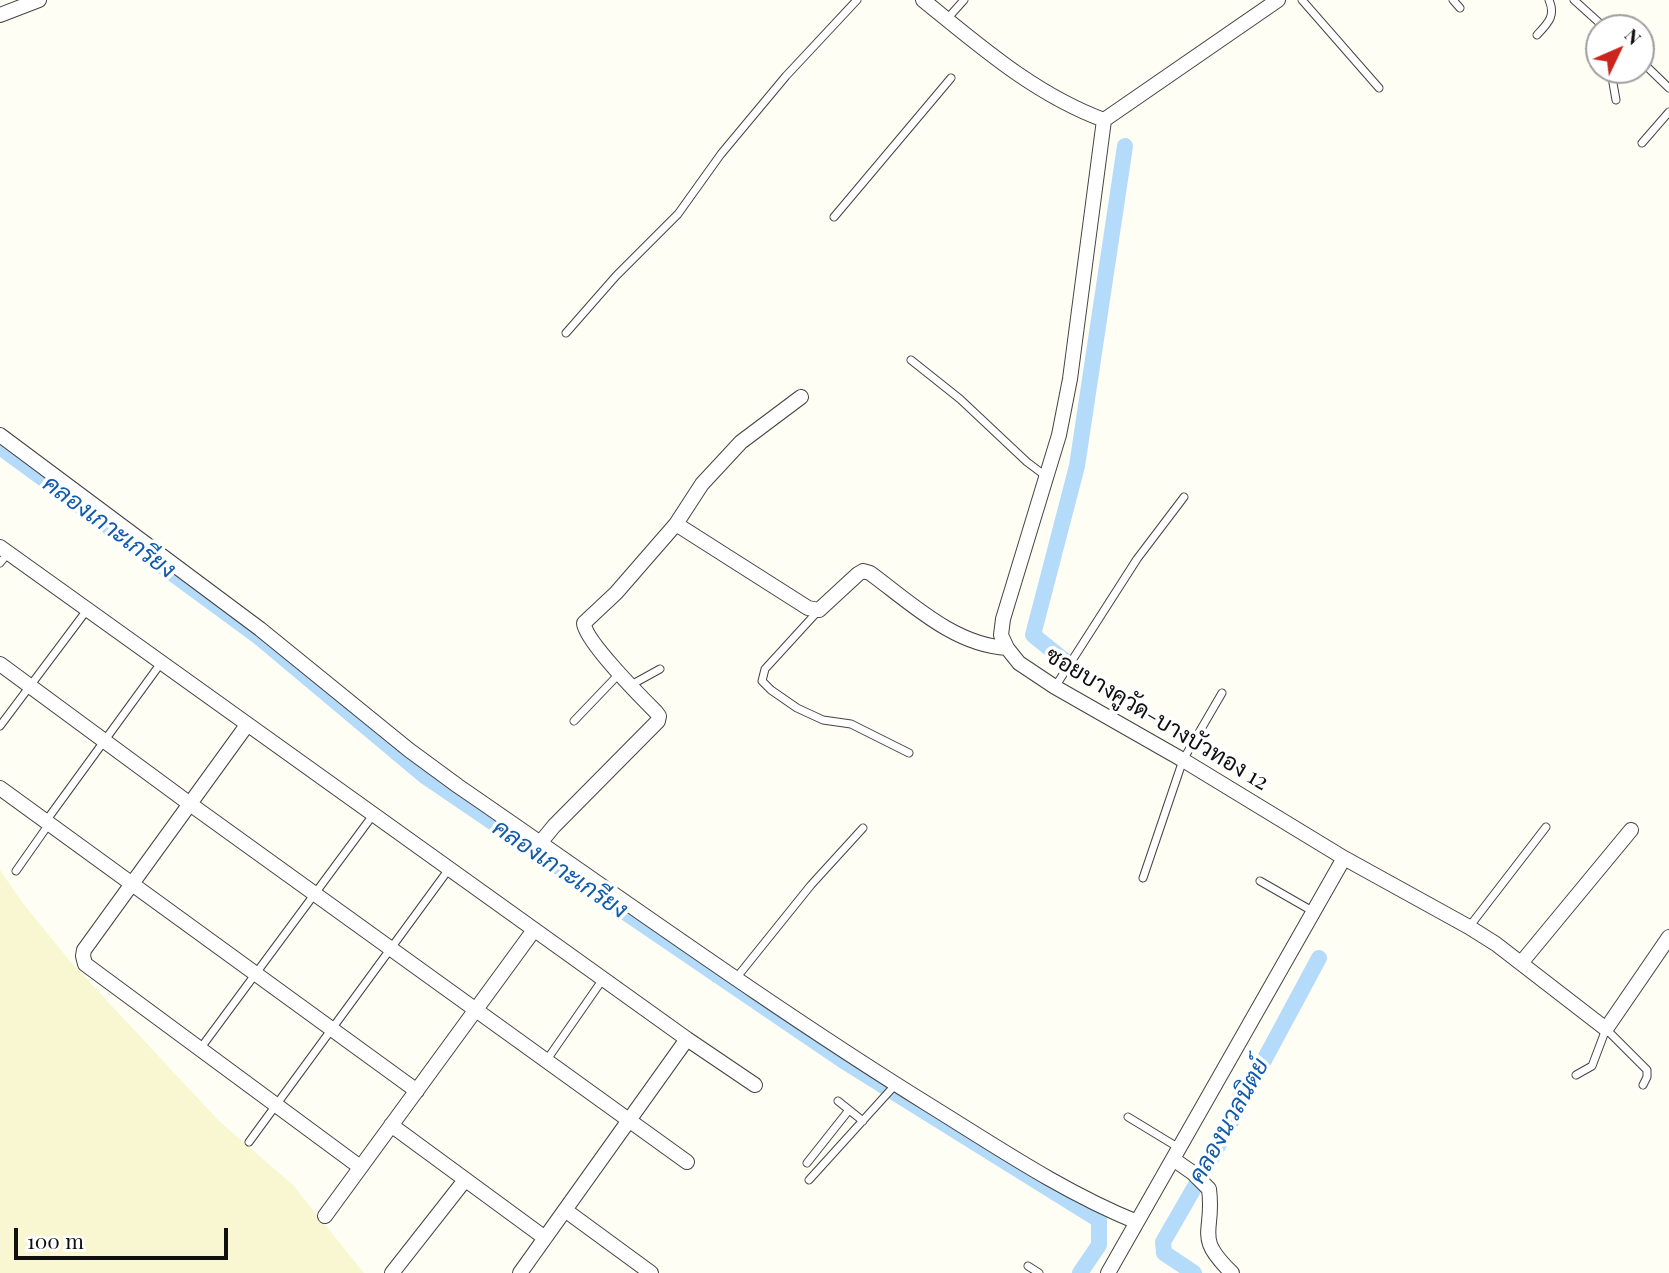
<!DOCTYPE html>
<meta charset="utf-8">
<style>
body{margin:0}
#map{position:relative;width:1669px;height:1273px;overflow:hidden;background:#fffef4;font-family:"Playfair Display",serif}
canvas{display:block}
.north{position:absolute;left:1585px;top:14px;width:70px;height:70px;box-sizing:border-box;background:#fff;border:2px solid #9f9f9f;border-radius:50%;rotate:46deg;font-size:19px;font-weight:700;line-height:28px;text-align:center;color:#101010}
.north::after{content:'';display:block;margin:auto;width:24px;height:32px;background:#cb231e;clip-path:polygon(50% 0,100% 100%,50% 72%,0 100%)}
.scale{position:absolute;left:14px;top:1228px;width:214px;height:32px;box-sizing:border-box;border:4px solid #101010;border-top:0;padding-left:9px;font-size:21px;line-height:24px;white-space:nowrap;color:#101010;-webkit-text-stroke:5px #fff;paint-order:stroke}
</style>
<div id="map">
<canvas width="1669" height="1273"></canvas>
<div class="north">N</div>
<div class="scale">100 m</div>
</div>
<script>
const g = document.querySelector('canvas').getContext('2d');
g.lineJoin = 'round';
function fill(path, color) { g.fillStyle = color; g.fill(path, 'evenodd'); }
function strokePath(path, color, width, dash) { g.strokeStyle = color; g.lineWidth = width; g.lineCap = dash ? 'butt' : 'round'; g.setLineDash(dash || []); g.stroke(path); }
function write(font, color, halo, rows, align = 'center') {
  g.font = font + ' "Playfair Display",Sarabun,serif'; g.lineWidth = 7; g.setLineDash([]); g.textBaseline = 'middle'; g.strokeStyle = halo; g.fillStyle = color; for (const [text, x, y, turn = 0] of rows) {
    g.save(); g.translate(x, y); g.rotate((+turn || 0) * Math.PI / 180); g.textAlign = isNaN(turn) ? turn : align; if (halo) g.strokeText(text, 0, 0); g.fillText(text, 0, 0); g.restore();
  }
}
fill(new Path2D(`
 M0,870L22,902L69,960L219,1121L293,1185L364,1273H0Z`), '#f8f7d1');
strokePath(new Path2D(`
 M0,447L259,637L426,777L842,1060L1099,1220V1245L1080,1273
 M1064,660L1033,635L1077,466L1125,146
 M1194,1273L1164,1253L1163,1242L1212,1157L1319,958`), '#b5dbfa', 16);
const lane = new Path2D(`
 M1302,0L1379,88
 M1453,0L1460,8
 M1574,0L1605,28
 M947,19L964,0
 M1537,35C1548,23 1556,16 1549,0
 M1641,61L1669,88
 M1614,70L1613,83L1616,100
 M1642,143L1669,112
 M834,217L951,78
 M566,333L616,276L678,214L721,154L786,76L857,0
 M911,360L960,399L1027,462L1047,477
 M0,563L8,553
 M819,610L765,669L762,681L771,690L797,708L823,720L851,724L909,753
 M631,685L660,669
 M1055,687L1137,559L1184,497
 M574,721L619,674
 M0,726L87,610
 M46,821L161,663
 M16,871L49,824
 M1143,878L1183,760L1222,693
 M1260,881L1314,912
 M1469,927L1546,827
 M737,977L811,885L863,828
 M200,1049L373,815
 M546,1061L603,979
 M1576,1075L1592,1066L1606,1029L1647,1070V1077L1643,1085
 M838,1101L863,1121
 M1128,1117L1179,1148
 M249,1142L449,869
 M807,1163L849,1110
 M809,1180L896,1084
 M1028,1266L1039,1273`);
const street = new Path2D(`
 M923,0C980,46 1034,94 1104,120
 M0,15L39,0
 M0,435L260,629L409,750L458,786C614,893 768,1005 929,1105C997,1147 1063,1192 1137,1222
 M676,524L808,608L819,610L858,574L863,571L870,573C911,603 954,645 1007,648
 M0,547L687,1039L755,1085
 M0,664L190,804L687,1162
 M247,725L84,950L83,956L85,964L360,1167
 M0,788L417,1091
 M540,843L554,826L658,721L659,716L656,712C641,697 584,640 584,623L616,593L676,524L702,484L741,442L801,397
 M1344,858L1469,927L1496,944L1606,1029L1669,937
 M1521,963L1631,830
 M391,1125L545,1238
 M1173,1159L1193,1173L1209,1189C1215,1234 1193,1235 1232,1273
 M565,1210L651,1273
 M325,1216L534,930
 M392,1273L465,1180
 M520,1273L687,1039
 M1108,1273L1344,858L1183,760L1055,687L1019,663L1007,648L1001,635L1003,619L1059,435L1070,379L1104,120L1278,0`);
strokePath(lane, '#434343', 9);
strokePath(street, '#434343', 16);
strokePath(lane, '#fff', 7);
strokePath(street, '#fff', 14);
write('23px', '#101010', '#fff', [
 ["ซอยบางคูวัด-บางบัวทอง 12",1157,719,31]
]);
write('italic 24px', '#105bac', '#fff', [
 ["คลองเกาะเกรียง",109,527,36],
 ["คลองเกาะเกรียง",560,869,34],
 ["คลองนวลนิตย์",1229,1121,-61]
]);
</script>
